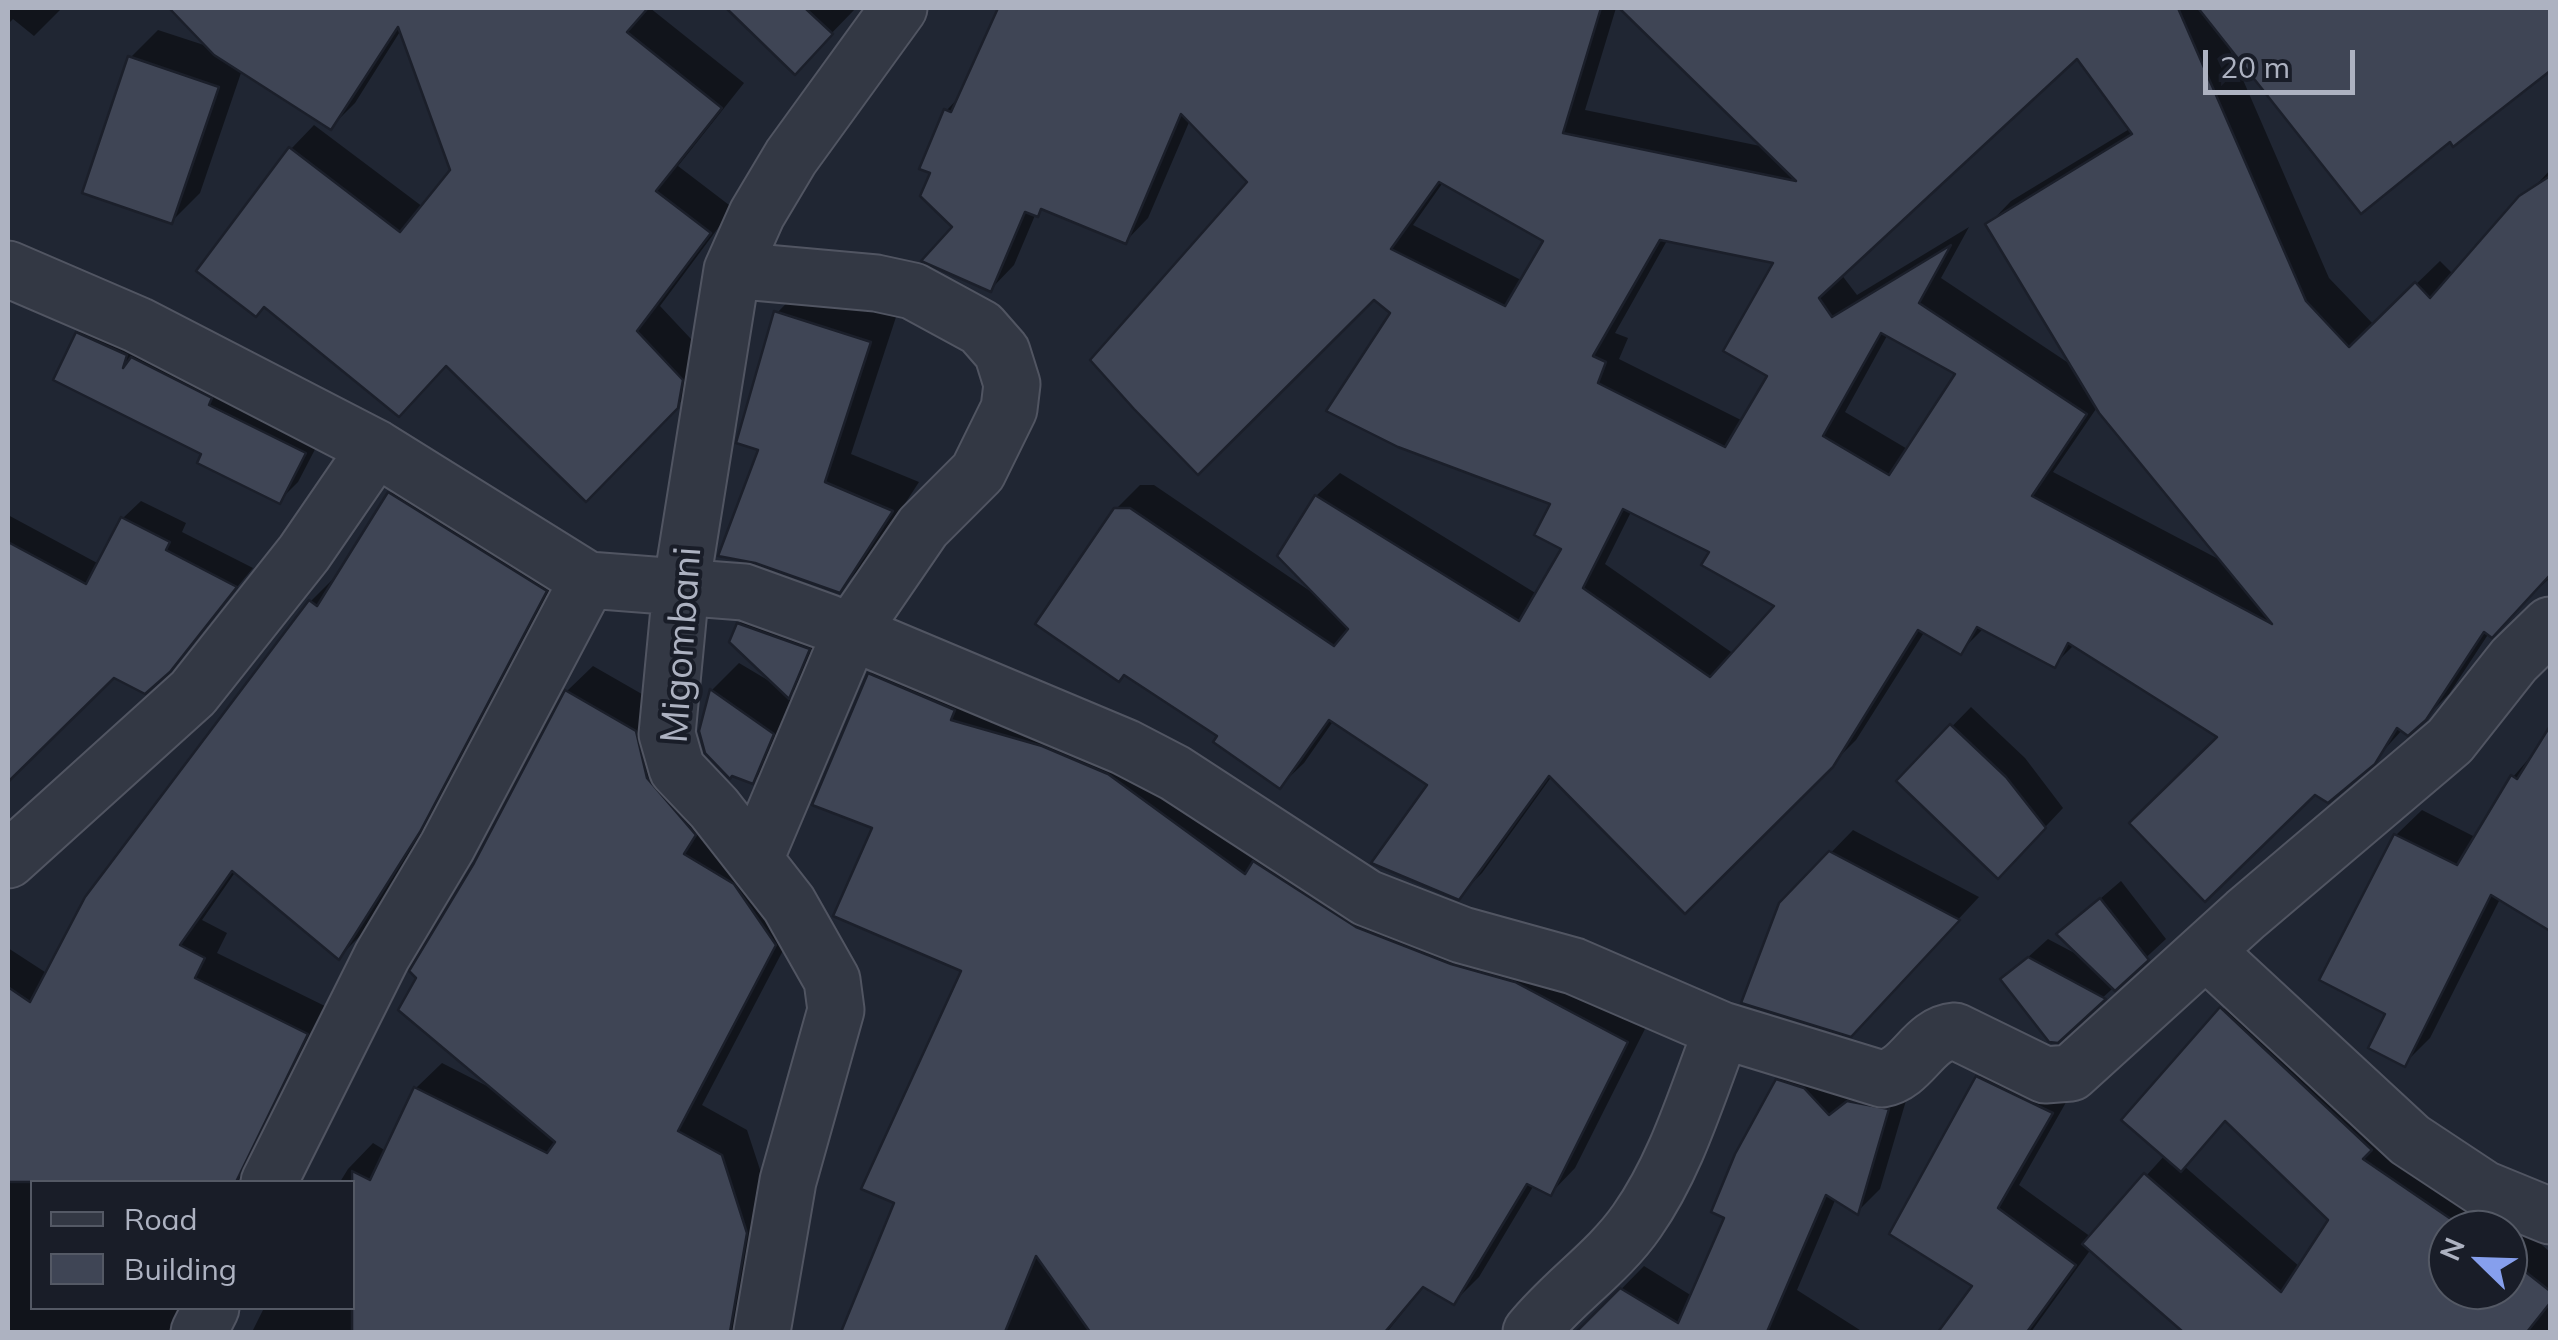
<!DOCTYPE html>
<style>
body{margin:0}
#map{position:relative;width:2558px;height:1340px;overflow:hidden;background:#202633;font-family:Mulish,sans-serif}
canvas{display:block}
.frame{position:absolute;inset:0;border:10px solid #adb2c1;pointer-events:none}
.legend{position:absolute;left:30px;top:1180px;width:325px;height:130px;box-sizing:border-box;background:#191d28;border:2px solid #545965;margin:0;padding:12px 18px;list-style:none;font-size:30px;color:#adb2c1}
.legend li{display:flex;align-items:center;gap:20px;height:50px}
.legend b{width:50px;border:2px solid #545965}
.north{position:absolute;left:2428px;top:1210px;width:100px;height:100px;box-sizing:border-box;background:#191d28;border:2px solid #545965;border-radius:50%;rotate:293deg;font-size:28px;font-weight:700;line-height:40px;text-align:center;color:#adb2c1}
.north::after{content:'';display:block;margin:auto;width:35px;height:45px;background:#869fed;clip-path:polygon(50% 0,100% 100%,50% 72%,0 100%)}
.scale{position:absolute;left:2203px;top:50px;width:152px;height:45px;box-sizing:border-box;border:5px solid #adb2c1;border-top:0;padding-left:12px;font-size:30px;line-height:35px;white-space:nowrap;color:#adb2c1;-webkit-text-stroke:8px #191d28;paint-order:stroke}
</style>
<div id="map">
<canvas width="2558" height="1340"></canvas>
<div class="frame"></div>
<ul class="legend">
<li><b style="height:12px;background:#333844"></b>Road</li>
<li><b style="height:28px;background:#3f4555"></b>Building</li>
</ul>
<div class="north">N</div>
<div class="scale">20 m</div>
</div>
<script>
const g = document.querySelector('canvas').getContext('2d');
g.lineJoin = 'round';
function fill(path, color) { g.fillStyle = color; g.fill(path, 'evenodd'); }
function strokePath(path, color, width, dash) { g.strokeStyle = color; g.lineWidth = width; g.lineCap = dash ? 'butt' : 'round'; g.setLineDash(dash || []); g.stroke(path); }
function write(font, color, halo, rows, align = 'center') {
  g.font = font + ' Mulish,sans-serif'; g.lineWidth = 8; g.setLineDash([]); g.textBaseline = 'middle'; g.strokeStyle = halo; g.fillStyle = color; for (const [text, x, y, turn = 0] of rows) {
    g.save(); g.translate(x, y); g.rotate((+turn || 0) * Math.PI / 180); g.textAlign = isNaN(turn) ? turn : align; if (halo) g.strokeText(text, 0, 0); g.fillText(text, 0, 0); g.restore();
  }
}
fill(new Path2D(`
 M8,8H62L34,36L13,19L8,24Z
 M172,8H650L744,83L678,166L733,208L660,306L706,355L701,381L586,499L291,149L314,125L423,207L453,170L401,30L355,103L331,127L242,70L200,193L172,221L130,58L158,30L210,47Z
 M726,8H853L855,9L795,71Z
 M1014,8H1616L1585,110L1765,147L1623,8H2550V66L2361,210L2227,43L2329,278L2374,325L2440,261L2454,275L2550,170V578L2489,633L2449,694L2424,719L2403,729L2373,762L2220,736L2075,644L2054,665L1984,628L1961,651L1925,631L1856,740L1685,911L1552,776L1482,873L1458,897L1430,784L1334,720L1304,763L1280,786L1221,735L1116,509L1140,485H1154L1310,591L1316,496L1340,473L1537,594L1565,548L1554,502L1393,313L1190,120L1148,218L1125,242L1044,207L1036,213L1014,265L991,289L955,226L933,172L946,111L962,94L991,31ZM2078,55L2131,128L2011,201L1988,225L2073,366L1941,278L1969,227L1857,295L1841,274ZM1444,181L1546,240L1523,281L1413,225ZM1668,239L1777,261L1771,375L1743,421L1619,359L1628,338L1615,333ZM1888,334L1959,374L1909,450L1845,412ZM2098,406L2226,563L2053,472ZM1632,510L1712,551L1778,606L1734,654L1605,564Z
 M804,285L897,314L851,454L919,482L867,562L839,590L777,313Z
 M98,315L323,434L298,482L279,501L205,453L78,334Z
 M414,470L569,566L443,805L363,933L339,957L236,871L202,920L227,933L217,953L331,1009L263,1149L237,1182H32V1308H182L172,1332H8V948L48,974L87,898L311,601L335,577L390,494Z
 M141,501L186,523L182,532L253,568L168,670L114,675L8,779V719L86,642L68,626L8,593V515L99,564L123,518Z
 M767,596L836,621L816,668L788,697L800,706L780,754L752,782L701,731L712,690L739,663L781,688L739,624Z
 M895,649L1651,1017L1575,1168L1551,1193L1534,1185L1479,1277L1454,1302L1425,1285L1387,1332H844L898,1201L964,970L875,827L870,674Z
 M593,666L661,705L800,918L702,1105L747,1130L772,1206L746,1332H252L264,1308H352V1182H340L348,1169L373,1143L386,1151L416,1088L442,1063L489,1087L476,864L567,691Z
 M1971,707L2025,758L2063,808L2017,857L1899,781Z
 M2550,734V928L2501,897L2430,1038L2405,1063L2389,1013L2323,979L2396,835L2422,810L2477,838L2513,777Z
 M1853,830L1979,897L1873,1011L1781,904Z
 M2121,881L2166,939L2057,1040L2004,979L2048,939L2080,956L2059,934Z
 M2244,986L2550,1252V1332H2186L2091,1249L2031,1332H1941L1976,1286L1978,1078L2001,1055L2073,1090L2019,1185L2091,1237L2165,1155L2125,1119ZM2227,1119L2331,1220L2300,1267L2184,1166ZM2448,1230H2508V1290H2448Z
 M1801,1058L1910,1087L1880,1189L1857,1212L1836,1198L1797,1290L1863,1332H1579L1644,1266L1692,1296L1778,1081Z`), '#0007');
const building = new Path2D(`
 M169,8H648L627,32L722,108L656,191L711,233L637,331L683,380L678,408L586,502L446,366L399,417L264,307L256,317L196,271L289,147L400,232L450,170L398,27L331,130L214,55Z
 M726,8H805L833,34L795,75Z
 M998,8H1601L1563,133L1796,181L1619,8H2178L2306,301L2349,347L2415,282L2430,298L2519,196L2550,176V575L2492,638L2484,632L2426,720L2408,736L2397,728L2375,764L2328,803L2315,795L2205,902L2129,823L2217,737L2068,643L2055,668L1977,627L1961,655L1918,630L1833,767L1685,914L1549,776L1459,900L1371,863L1427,785L1329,720L1280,789L1213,742L1217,736L1124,675L1119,682L1035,624L1114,508H1130L1334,646L1348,629L1277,556L1315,495L1519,621L1561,549L1534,535L1550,504L1398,447L1326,411L1390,313L1374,300L1198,475L1134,409L1090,360L1247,182L1181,114L1126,244L1041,209L1038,217L1025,212L991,292L921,261L952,227L920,196L930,173L919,169L944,109L951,112ZM2077,59L2132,134L1985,224L2099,413L2272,624L2032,496L2087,414L1919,303L1951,245L1832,317L1819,298ZM1439,182L1543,241L1505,306L1391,249ZM1660,240L1773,263L1723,351L1767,376L1725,447L1598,383L1606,362L1593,356ZM1881,333L1955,374L1889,475L1823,436ZM1623,509L1709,552L1701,565L1774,606L1710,677L1583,588Z
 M2198,8H2550V71L2453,147L2450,142L2361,214Z
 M128,56L219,87L172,224L82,193Z
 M774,311L871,342L825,482L893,511L840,593L755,563L718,556L758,450L736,443Z
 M76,332L127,355L123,368L131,357L212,398L209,405L306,453L280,504L197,463L201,454L53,380Z
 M388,492L547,591L420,832L339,960L232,871L180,945L205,958L195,978L308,1034L236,1182H8V987L30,1002L85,897L309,600L317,606Z
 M121,517L170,542L166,550L237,587L170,672L145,694L114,678L8,782V542L86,584Z
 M737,623L810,649L789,699L729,642Z
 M868,673L955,710L951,720L1042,746L1108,774L1245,874L1253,861L1356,927L1451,964L1515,982L1628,1042L1551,1196L1527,1184L1454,1305L1423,1287L1385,1332H1090L1036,1256L1005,1332H841L894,1203L861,1189L961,971L833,916L872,828L812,805Z
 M710,689L774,734L753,784L732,776L730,779L705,753L699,731Z
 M565,690L636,731L647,778L696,835L684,854L734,884L776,945L678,1131L722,1155L747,1233L730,1332H352V1171L370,1180L414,1087L547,1153L555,1142L398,1010L416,978L409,971L474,863Z
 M1950,724L2006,777L2046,828L1998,879L1896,781Z
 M2550,726V931L2491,895L2405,1067L2368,1048L2385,1014L2319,980L2394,834L2457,865L2511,775L2517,779Z
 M1829,851L1960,920L1851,1037L1741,1003L1779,903Z
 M2100,898L2149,960L2115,991L2056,934Z
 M2028,957L2106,999L2058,1043L2049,1042L2000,979Z
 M2220,1007L2372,1150L2363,1159L2467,1230H2448V1290H2508V1258L2550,1291V1303L2527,1332H2183L2082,1244L2144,1173L2281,1292L2328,1220L2225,1121L2181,1172L2121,1120Z
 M1976,1076L2053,1113L1998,1208L2076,1265L2027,1332H1938L1972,1286L1889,1234Z
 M1776,1079L1804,1088L1829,1115L1847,1101L1889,1109L1858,1215L1826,1195L1767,1332H1576L1620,1288L1678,1323L1724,1218L1711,1212L1735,1154Z`);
fill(building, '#3f4555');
strokePath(building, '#1b1f2a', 2.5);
const minor = new Path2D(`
 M8,269L138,325L376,448L588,580L744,592L827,622L1125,747L1175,773L1367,898L1462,935L1574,966L1722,1030L1882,1079C1914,1073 1922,1034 1955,1031L2045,1075L2071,1073L2246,914L2450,741L2514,660L2550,625
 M732,270L876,283L913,291L981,328L1002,352L1012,384L1009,409L978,472L923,527L851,632L755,859
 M8,860L193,693L304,553L376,448
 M2207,952L2410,1140L2484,1189L2550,1216
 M269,1182L382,956L447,847L588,580
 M199,1332L211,1308
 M762,1332L788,1181L836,1010L832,980L789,904L714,808L677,769L667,734L681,588L732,270L757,214L791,157L899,8
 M1531,1332C1563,1292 1608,1263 1637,1221C1677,1164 1697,1094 1722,1030`);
strokePath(minor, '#515562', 59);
strokePath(minor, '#333844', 55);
write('38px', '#adb2c1', '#191d28', [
 ["Migombani",682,645,-86]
]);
</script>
